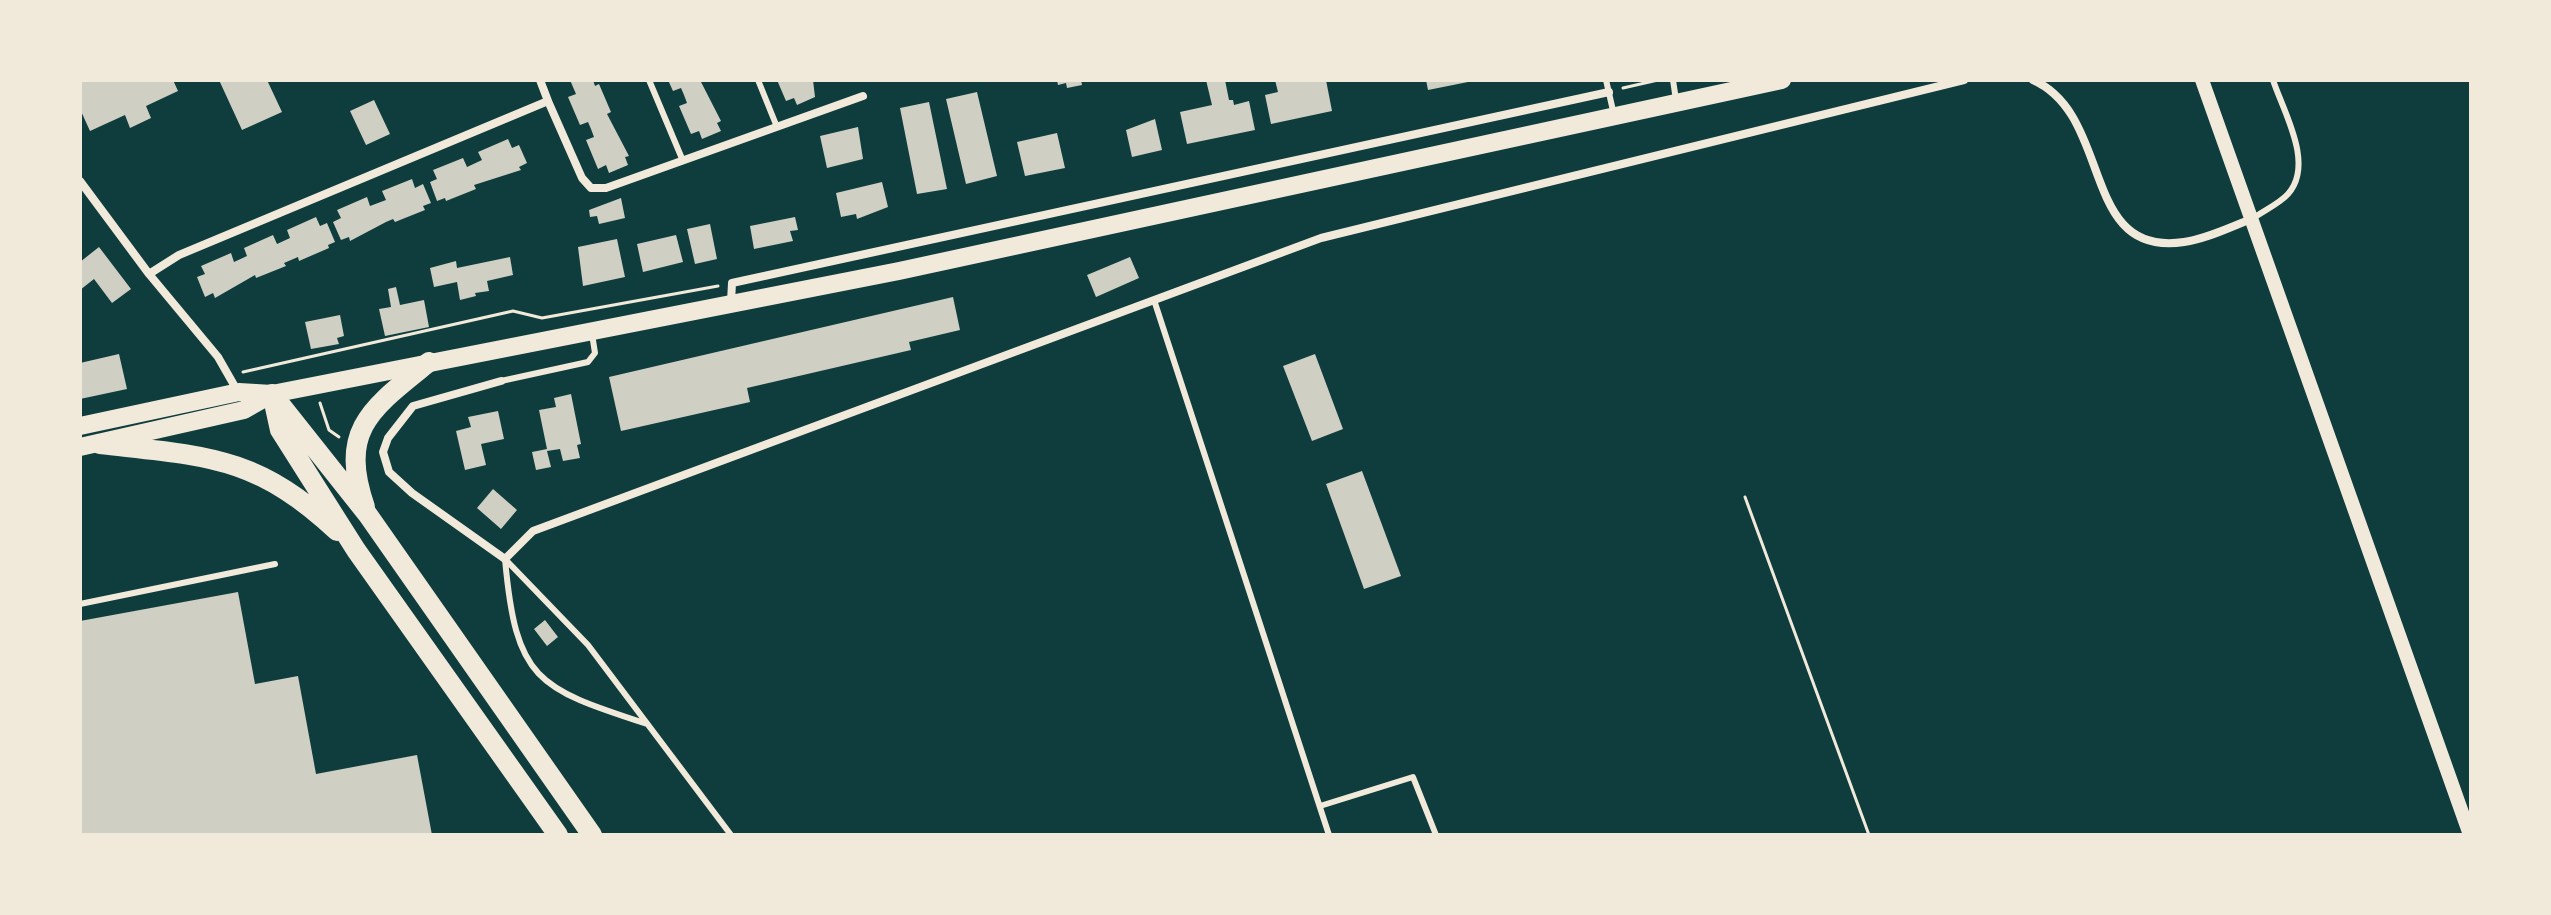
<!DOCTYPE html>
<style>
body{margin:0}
#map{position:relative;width:2551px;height:915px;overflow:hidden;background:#0f3d3e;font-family:"Fira Sans Condensed",sans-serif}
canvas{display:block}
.frame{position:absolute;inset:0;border:82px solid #f1e9da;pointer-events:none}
</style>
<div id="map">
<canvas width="2551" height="915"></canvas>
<div class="frame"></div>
</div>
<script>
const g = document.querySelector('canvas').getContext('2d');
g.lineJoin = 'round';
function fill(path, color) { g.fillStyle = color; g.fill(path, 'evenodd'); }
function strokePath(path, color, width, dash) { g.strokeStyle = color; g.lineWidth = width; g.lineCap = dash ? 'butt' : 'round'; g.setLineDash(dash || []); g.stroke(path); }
fill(new Path2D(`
 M80,80H173L178,91L146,106L151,118L130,128L125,115L90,131L80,109Z
 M219,80H267L282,112L242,130Z
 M570,80H593L595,86L599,84L611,112L607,114L629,156L625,157L628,165L609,173L606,165L598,169L586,140L594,137L591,129L588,122L580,125L568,97L576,94Z
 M668,80H700L721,121L717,123L721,131L702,139L699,131L691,134L679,106L687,103L684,95L681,88L673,91Z
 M777,80H813L815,97L797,105L794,98L786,101Z
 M1057,80H1081L1082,85L1067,88L1066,83L1058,85Z
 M1206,80H1225L1229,100H1233L1234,105L1249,101L1255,130L1187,144L1180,112L1212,105Z
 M1275,80H1326L1332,111L1271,124L1265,95L1278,92Z
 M1426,80H1473V81L1428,90Z
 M977,92L997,176L966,184L946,99Z
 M374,100L390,134L366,145L350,111Z
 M929,102L947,189L917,194L900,108Z
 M1155,119L1162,150L1132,157L1126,130Z
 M858,127L863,159L827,168L820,136Z
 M1057,133L1065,168L1025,176L1017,142Z
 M508,139L512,148L519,145L527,163L519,167L521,170L474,185L476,189L446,201L445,198L437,201L430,182L437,179L433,170L463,158L467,167L482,160L478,152Z
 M412,179L415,188L423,184L431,203L423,206L425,210L395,222L393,219L386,222L350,241L349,237L341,240L333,222L341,218L337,210L367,197L370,206L386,200L382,191Z
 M882,182L888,207L857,219L856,214L841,217L836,193Z
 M621,198L625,218L599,224L597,216L590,217L589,210Z
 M316,217L320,226L327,223L335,242L328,245L329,248L299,261L298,257L284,263L286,266L256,278L255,275L215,298L213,293L205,297L197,277L205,274L201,266L231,253L234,262L247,256L244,248L273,235L277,244L290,238L287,230Z
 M795,217L798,230L790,231L793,241L754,249L750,226Z
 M710,224L717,259L695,264L687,229Z
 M676,235L683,262L643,272L637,244Z
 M617,239L625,277L583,286L578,247Z
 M99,247L131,289L112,303L94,279L80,290V262Z
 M510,257L513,275L487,281L489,291L475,293L476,296L460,300L457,282L434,287L430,268L456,261L457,268Z
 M1130,257L1139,278L1096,297L1087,275Z
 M396,287L400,305L424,300L429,327L385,336L379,309L391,307L388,289Z
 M953,297L960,330L909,342L911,350L747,388L750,402L621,431L609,377Z
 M340,315L344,336L337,338L339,344L311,349L305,322Z
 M119,354L127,389L80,399V363Z
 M1315,354L1343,429L1312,441L1283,366Z
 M571,394L581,444L577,445L580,458L563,461L560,449L547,451L551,467L536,470L532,452L547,449L539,410L556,407L554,398Z
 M498,411L504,439L481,444L486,465L465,470L456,431L471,427L468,417Z
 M1362,471L1401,576L1364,589L1326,484Z
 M493,489L517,510L501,529L477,508Z
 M238,592L255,684L298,676L316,774L417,755L432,835H80V621Z
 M545,620L558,637L547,646L534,629Z`), '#cfcfc3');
strokePath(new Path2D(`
 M1623,88L1658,80
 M243,372L513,311L542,318L718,286
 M320,403L329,430L339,437
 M1745,497L1869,835`), '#f1e9da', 3);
strokePath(new Path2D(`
 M649,80L683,161
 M758,80L777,127
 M1606,80L1614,115
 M1673,80L1676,100
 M2252,219C2263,211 2279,204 2288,194C2315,164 2283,111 2273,80
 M1154,300L1329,835
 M501,381L588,362L595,353L592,334
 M505,559L588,645L731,835
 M505,559C516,680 536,688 647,724
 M80,604L275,564
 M1320,806L1413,777L1436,835`), '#f1e9da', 6);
strokePath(new Path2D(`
 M2033,80C2114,116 2079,258 2184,242C2206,239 2228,228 2249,220
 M548,101L582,178L591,188H606L863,96
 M80,181L149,274L218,357L238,392
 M149,274L179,255L548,101L540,80
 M731,302L732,283L1609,92
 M501,381L413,406L388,438L383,452L389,472L412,493L505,559L533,531L1321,238L1964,80`), '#f1e9da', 8);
strokePath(new Path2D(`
 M2202,80L2470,835`), '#f1e9da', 14);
strokePath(new Path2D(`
 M80,426L239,392L272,394L899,271L1782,80
 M80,447L244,410L272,394`), '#f1e9da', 18);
strokePath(new Path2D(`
 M272,394L368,515L592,835
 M273,398L280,430L356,550L558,835
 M100,444C205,456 256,455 337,531
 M365,507C338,429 372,408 429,362`), '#f1e9da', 20);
</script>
